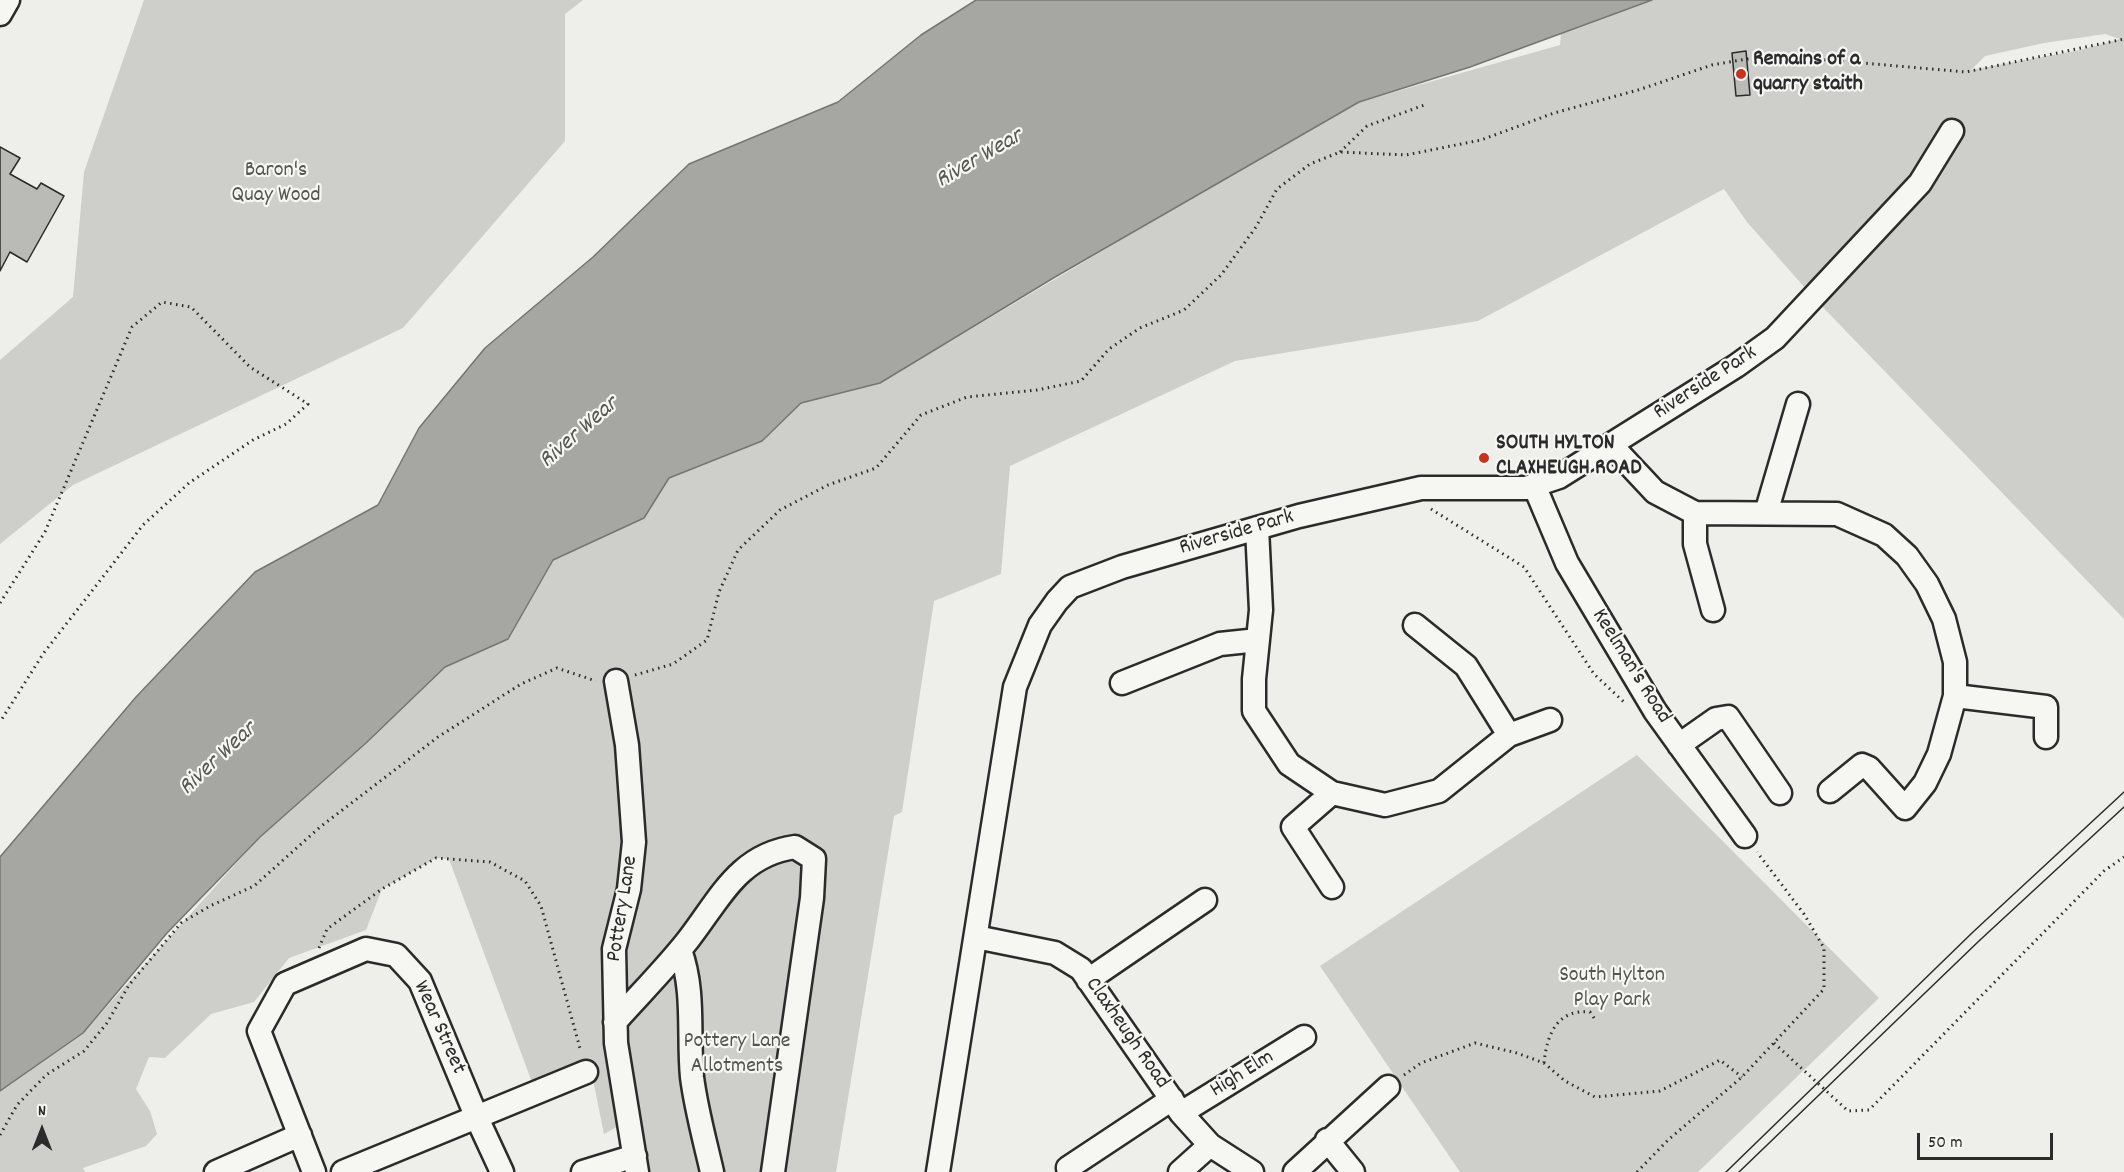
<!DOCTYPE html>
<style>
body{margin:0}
#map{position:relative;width:2124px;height:1172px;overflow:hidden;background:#eeeeea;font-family:Dekko,sans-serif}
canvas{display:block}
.north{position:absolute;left:12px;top:1100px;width:60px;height:60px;-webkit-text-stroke:4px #f6f6f2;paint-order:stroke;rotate:0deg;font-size:16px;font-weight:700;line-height:24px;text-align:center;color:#2b2b2b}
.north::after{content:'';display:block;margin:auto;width:21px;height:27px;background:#2b2b2b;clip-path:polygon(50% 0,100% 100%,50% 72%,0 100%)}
.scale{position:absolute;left:1917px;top:1133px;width:136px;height:27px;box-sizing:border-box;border:3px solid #2b2b2b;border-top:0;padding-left:8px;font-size:18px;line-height:21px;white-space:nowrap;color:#2b2b2b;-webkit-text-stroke:4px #f6f6f2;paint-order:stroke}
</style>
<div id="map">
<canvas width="2124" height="1172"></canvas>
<div class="north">N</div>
<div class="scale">50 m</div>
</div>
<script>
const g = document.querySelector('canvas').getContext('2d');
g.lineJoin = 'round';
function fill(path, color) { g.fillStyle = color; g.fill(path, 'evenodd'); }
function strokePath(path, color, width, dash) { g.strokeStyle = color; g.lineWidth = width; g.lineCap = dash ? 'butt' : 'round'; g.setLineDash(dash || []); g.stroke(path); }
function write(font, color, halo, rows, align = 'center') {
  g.font = font + ' Dekko,sans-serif'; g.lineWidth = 4.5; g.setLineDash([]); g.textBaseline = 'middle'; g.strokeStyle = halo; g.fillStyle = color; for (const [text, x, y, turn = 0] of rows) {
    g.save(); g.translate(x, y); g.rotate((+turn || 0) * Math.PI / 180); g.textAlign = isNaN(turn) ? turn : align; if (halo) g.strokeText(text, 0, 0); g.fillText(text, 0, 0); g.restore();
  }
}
fill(new Path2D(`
 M144,0H583L565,14V141L403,328L73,485L0,544V360L73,297L84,172Z
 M1652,0H2124V619L1813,297L1747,222L1724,189L1478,321L1235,361L1010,466L1001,574L934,601L902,812L894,816L836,1172H637L628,1121L604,1134L591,1070L536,1093L449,859L436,858L382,889L366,930L289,958L254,1002L211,1014L165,1058L149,1057L136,1089L150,1111L157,1134L146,1146L83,1168L85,1172H0V1091L83,1033L260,837L445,667L508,639L553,560L644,518L669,478L762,441L801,403L880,383L1239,170L1359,102L1560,45L1561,34ZM2105,34L2120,39L2080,50L1971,70L1985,56L2044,43Z
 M1637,755L1879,998L1698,1172H1460L1320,966Z`), '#cececa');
const water = new Path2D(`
 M976,0H1652L1470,67L1359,102L1055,277L880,383L801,403L762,441L669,478L644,518L553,560L508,639L445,667L366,743L260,837L167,933L83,1033L0,1091V857L136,697L255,572L378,505L419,428L485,348L593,257L689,164L838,102L921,35Z`);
fill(water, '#a6a6a3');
strokePath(water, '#757573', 1.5);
const building = new Path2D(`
 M1746,51L1750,95L1736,96L1732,53Z
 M0,147L20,158L10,174L37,189L41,183L64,196L27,262L10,252L0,271Z`);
fill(building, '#babab7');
strokePath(building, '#2b2b2b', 1.5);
const minor = new Path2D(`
 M0,14L8,0
 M1611,445L1655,492L1695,513L1837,514L1884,535L1907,556L1927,584L1944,619L1955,662V696L1939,754L1925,783L1905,808L1869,768L1862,765L1830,791
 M1534,485L1567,563L1655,711L1745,836
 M1695,513V544L1713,610
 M1766,513L1798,404
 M1257,528L1261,610L1254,679V711L1289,764L1332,793L1385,805L1439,791L1509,735L1550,720
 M1415,625L1466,666L1509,735
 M616,681L627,745L634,842L629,889L614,949L616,1043L637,1172
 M1122,683L1220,644L1258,640
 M1955,696L2046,707V737
 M1679,745L1716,719L1728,717L1780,793
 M1332,793L1293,827L1332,887
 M976,937L1055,953L1081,969L1181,1113L1210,1145L1252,1172
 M680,950C695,991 688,1034 692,1077C696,1109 705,1141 712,1172
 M1088,980L1205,900
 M615,1022C639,995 666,968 688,940C720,899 738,855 795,847L814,859L812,898L773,1172
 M1181,1113L1304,1037
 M1327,1140L1353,1172
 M216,1172L300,1135
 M314,1172L259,1031L285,984L366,949L396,955L420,981L477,1118L502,1172
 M343,1172L586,1072
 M583,1172L635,1156
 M938,1172L1015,687L1040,625L1057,601L1070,587L1122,567L1299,516L1421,488H1526L1559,477L1736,366L1775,338L1920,183L1952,131
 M1069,1172L1068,1168L1172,1099
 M1180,1172L1210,1145
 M1295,1172L1388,1087`);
strokePath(minor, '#2b2b2b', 27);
strokePath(new Path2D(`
 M1340,152L1367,126L1427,104
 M1431,509L1524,567L1594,674L1626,704
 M0,603L45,532L132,327L162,302L191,307L250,367L308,404L286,424L253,440L189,483L143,525L43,654L0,722
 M635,675L673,664L707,640L719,592L738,550L780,510L828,485L876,468L921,415L967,397L1037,390L1081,381L1109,349L1140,328L1184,310L1221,275L1256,227L1277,189L1310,164L1340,152L1406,155L1481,140L1554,113L1638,90L1712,65L1771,55L1966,72L2124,39
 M319,948L327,929L382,889L436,858L490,862L525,881L541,906L581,1052
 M1774,1043L1848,1111L1869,1110L2104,871L2124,857
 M1544,1063C1547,1034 1557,1009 1590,1012L1596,1021
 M1404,1075L1421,1063L1475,1043L1517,1053L1544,1063L1565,1081L1595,1097L1660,1091L1720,1060L1742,1077
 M0,1135L17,1105L46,1075L84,1051L107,1023L129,985L181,923L210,906L254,886L320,827L438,737L521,684L557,668L596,681
 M1637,1172L1668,1140L1742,1077L1824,989V948L1804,914L1757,852`), '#2b2b2b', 3, [1.5, 4.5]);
strokePath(minor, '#f6f6f2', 22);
strokePath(new Path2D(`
 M1726,1172L1973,932L2124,792
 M1739,1172L1980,940L2124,807`), '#2b2b2b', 1.5);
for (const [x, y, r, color] of [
 [1741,74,6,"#c8321e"],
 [1484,458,6,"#c8321e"]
]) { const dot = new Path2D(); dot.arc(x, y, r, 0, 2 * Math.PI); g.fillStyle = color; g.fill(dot); strokePath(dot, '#f6f6f2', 2); }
write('bold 22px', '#2b2b2b', '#f6f6f2', [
 ["Remains of a",1753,61],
 ["quarry staith",1753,86],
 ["SOUTH HYLTON",1496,445],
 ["CLAXHEUGH ROAD",1496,470]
], 'left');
write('22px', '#545453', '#f6f6f2', [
 ["Baron's",276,172],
 ["Quay Wood",276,197],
 ["South Hylton",1612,977],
 ["Play Park",1612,1002],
 ["Pottery Lane",737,1043],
 ["Allotments",737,1068]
]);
write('22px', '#2b2b2b', '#f6f6f2', [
 ["Riverside Park",1706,384,-33],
 ["Riverside Park",1237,534,-16],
 ["Keelman's Road",1630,667,58],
 ["Pottery Lane",624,909,-81],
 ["Wear Street",438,1028,66],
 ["Claxheugh Road",1126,1034,55],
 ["High Elm",1243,1075,-32]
]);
write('italic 24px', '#565655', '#f6f6f2', [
 ["River Wear",980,160,-30],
 ["River Wear",580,434,-41],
 ["River Wear",219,760,-43]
]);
</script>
